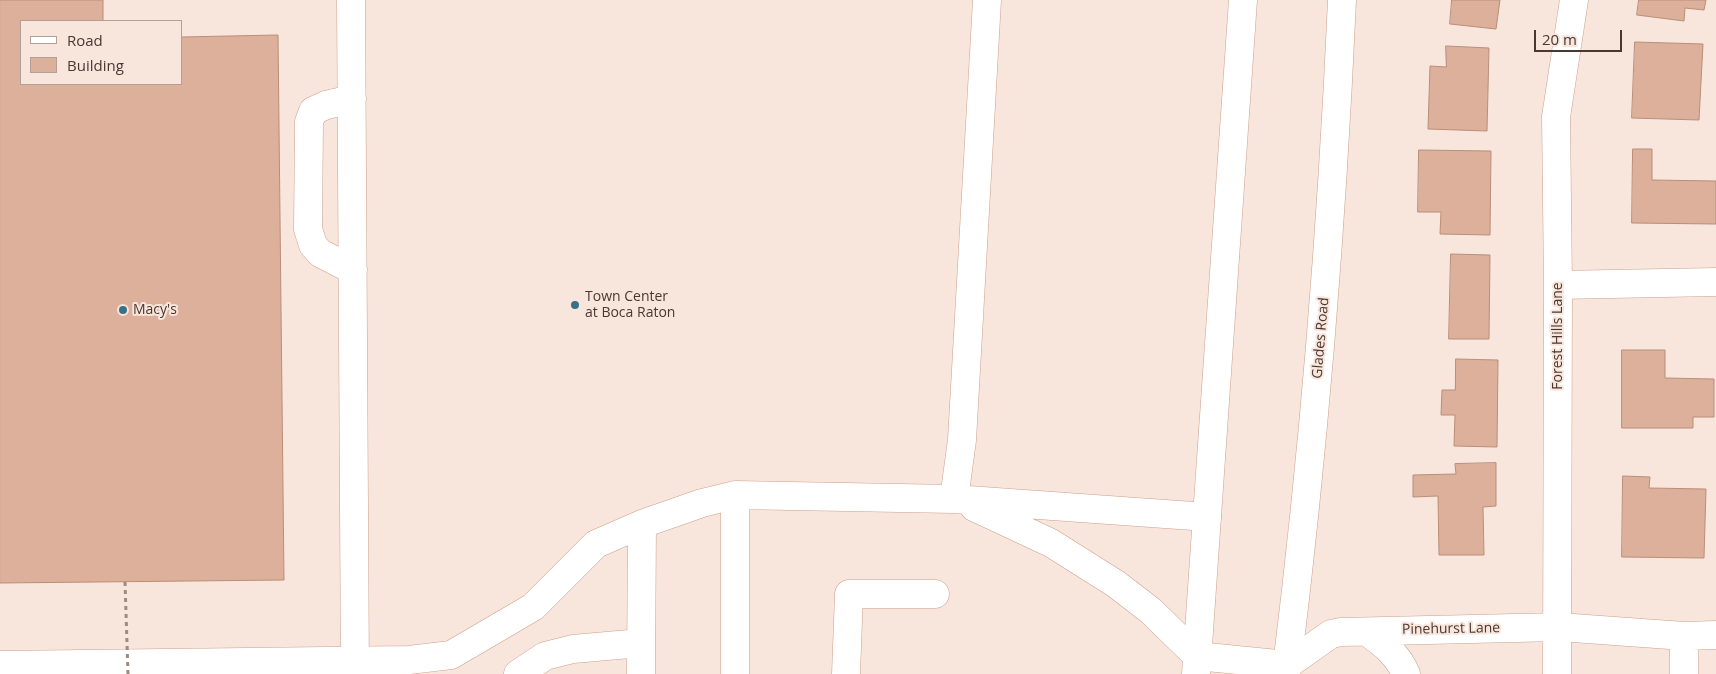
<!DOCTYPE html>
<style>
body{margin:0}
#map{position:relative;width:1716px;height:674px;overflow:hidden;background:#f8e5dc;font-family:"Open Sans",sans-serif}
canvas{display:block}
.legend{position:absolute;left:20px;top:20px;width:162px;height:65px;box-sizing:border-box;background:#f8e5dc;border:1px solid #b2a097;margin:0;padding:6px 9px;list-style:none;font-size:15px;color:#4a382f}
.legend li{display:flex;align-items:center;gap:10px;height:25px}
.legend b{width:25px;border:1px solid #b2a097}
.scale{position:absolute;left:1534px;top:30px;width:88px;height:22px;box-sizing:border-box;border:2px solid #4a382f;border-top:0;padding-left:6px;font-size:15px;line-height:18px;white-space:nowrap;color:#4a382f;-webkit-text-stroke:4px #f8e5dc;paint-order:stroke}
</style>
<div id="map">
<canvas width="1716" height="674"></canvas>
<ul class="legend">
<li><b style="height:6px;background:#fff"></b>Road</li>
<li><b style="height:14px;background:#dcb09a"></b>Building</li>
</ul>
<div class="scale">20 m</div>
</div>
<script>
const g = document.querySelector('canvas').getContext('2d');
g.lineJoin = 'round';
function fill(path, color) { g.fillStyle = color; g.fill(path, 'evenodd'); }
function strokePath(path, color, width, dash) { g.strokeStyle = color; g.lineWidth = width; g.lineCap = dash ? 'butt' : 'round'; g.setLineDash(dash || []); g.stroke(path); }
function write(font, color, halo, rows, align = 'center') {
  g.font = font + ' "Open Sans",sans-serif'; g.lineWidth = 4; g.setLineDash([]); g.textBaseline = 'middle'; g.strokeStyle = halo; g.fillStyle = color; for (const [text, x, y, turn = 0] of rows) {
    g.save(); g.translate(x, y); g.rotate((+turn || 0) * Math.PI / 180); g.textAlign = isNaN(turn) ? turn : align; if (halo) g.strokeText(text, 0, 0); g.fillText(text, 0, 0); g.restore();
  }
}
const building = new Path2D(`
 M0,0H103V21H21V84H181V37L278,35L284,580L0,583Z
 M1452,0H1500L1496,29L1450,24Z
 M1639,0H1706L1704,10L1685,8L1684,21L1637,15Z
 M1635,42L1703,44L1699,120L1632,118Z
 M1446,46L1489,48L1487,131L1428,129L1430,66L1446,67Z
 M1633,149H1652V180L1716,181V224L1632,223Z
 M1419,150L1491,151L1490,235L1440,234L1441,212H1418Z
 M1451,254L1490,255L1489,339H1449Z
 M1622,350H1665V378L1714,379V417H1693V428H1622Z
 M1456,359L1498,360L1497,447L1454,446L1455,415H1441L1442,390H1455Z
 M1496,463V506L1483,507L1484,555H1439L1438,496L1413,497V475L1456,474L1455,464Z
 M1623,476L1650,477L1649,488L1706,489L1704,558L1622,557Z`);
fill(building, '#dcb09a');
strokePath(building, '#b98e79', 1);
const minor = new Path2D(`
 M351,0L355,674
 M352,99L326,105L313,111L309,122L308,229L313,245L320,253L353,270
 M1558,285L1716,282
 M954,499L962,440L987,0
 M974,507L1051,543L1116,584L1151,611L1197,656L1287,665L1331,634L1341,632L1559,627L1684,636L1716,635
 M1367,632C1384,644 1398,655 1406,674
 M1684,636V674
 M0,665L409,660L451,655L533,607L596,544L642,524L702,503L735,495L954,499L1207,517
 M518,674L545,656L573,649L641,643
 M641,674L642,524
 M735,674V495
 M846,674L849,594H935
 M1557,674L1558,285L1556,117L1574,0`);
const major = new Path2D(`
 M1196,674L1243,0
 M1286,674C1314,450 1332,225 1342,0`);
strokePath(minor, '#cca18b', 29);
strokePath(major, '#cca18b', 29);
strokePath(minor, '#fff', 28);
strokePath(major, '#fff', 28);
strokePath(new Path2D(`
 M125,582L128,674`), '#9d8a81', 3, [4, 4]);
for (const [x, y, r, color] of [
 [575,305,5,"#367189"],
 [123,310,5,"#367189"]
]) { const dot = new Path2D(); dot.arc(x, y, r, 0, 2 * Math.PI); g.fillStyle = color; g.fill(dot); strokePath(dot, '#f8e5dc', 2); }
write('14px', '#4a382f', '#f8e5dc', [
 ["Town Center",585,297],
 ["at Boca Raton",585,313],
 ["Macy's",133,310]
], 'left');
write('14px', '#4a382f', '#f8e5dc', [
 ["Forest Hills Lane",1558,336,-90],
 ["Glades Road",1321,338,-85],
 ["Pinehurst Lane",1451,629,-1]
]);
</script>
